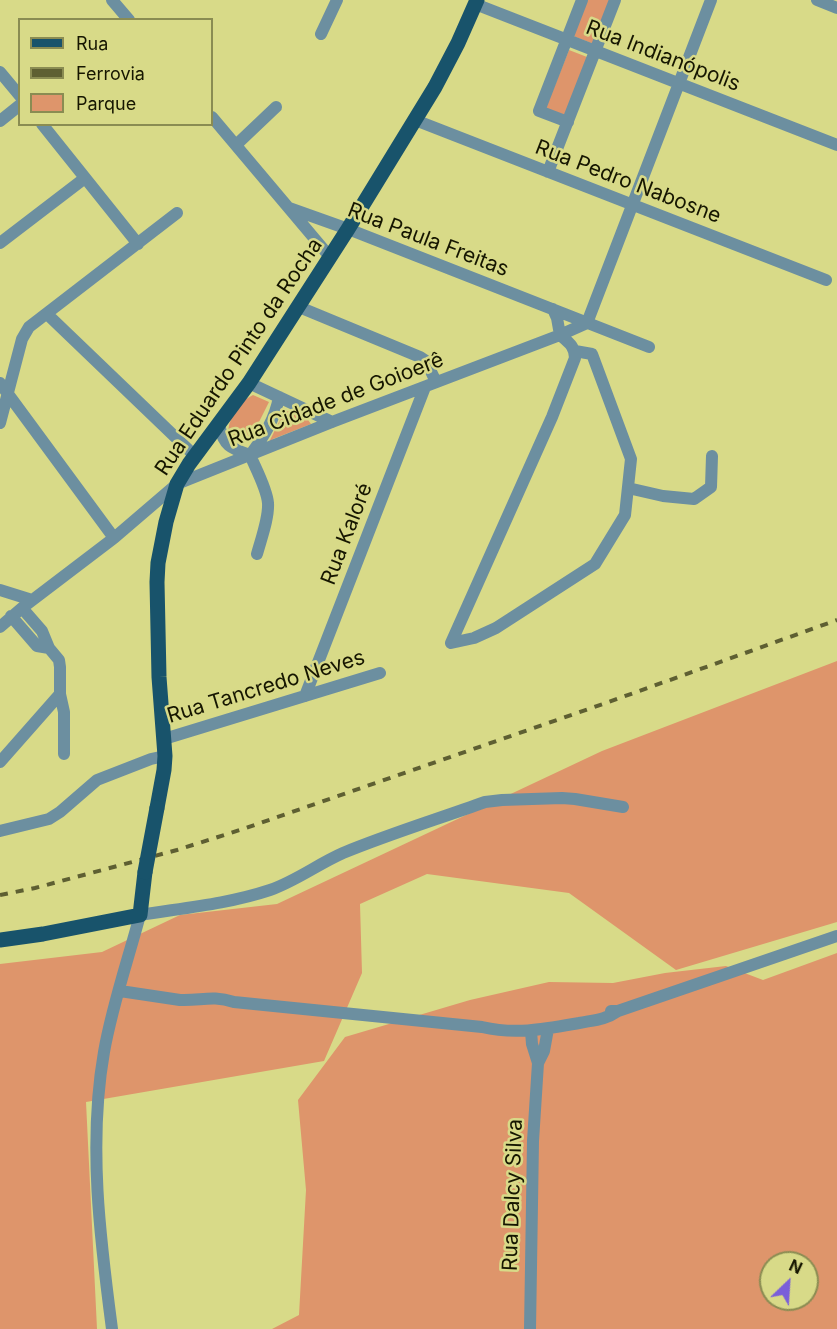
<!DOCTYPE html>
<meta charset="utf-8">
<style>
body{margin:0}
#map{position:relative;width:837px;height:1329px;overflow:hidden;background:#d8da88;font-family:Inter,sans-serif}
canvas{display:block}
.legend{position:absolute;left:18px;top:18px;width:195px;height:108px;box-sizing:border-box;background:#d8da88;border:2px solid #8a8c52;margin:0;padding:8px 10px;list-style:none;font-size:18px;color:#161600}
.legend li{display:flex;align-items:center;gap:12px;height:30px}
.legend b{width:30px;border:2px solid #8a8c52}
.north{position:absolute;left:759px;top:1251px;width:60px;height:60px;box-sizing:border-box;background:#d8da88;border:2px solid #8a8c52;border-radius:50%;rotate:25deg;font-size:16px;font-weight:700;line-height:24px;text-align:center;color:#161600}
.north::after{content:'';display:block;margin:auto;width:21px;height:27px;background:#7a5fd9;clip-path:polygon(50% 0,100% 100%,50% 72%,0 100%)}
</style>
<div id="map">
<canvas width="837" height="1329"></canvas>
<ul class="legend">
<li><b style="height:8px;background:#18536b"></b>Rua</li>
<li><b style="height:8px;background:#5e5f32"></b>Ferrovia</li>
<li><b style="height:16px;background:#de956b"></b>Parque</li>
</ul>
<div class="north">N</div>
</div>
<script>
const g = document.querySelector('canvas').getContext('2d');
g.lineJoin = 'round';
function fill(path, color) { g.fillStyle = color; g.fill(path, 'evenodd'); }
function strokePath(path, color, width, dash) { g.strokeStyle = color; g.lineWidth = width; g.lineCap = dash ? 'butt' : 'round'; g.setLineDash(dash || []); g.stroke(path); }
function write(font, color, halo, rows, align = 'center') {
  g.font = font + ' Inter,sans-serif'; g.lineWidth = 5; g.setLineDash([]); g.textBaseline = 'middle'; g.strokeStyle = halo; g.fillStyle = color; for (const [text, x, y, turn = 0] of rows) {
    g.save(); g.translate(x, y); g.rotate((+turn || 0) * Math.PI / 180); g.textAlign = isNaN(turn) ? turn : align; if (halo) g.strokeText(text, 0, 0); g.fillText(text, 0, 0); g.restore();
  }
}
fill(new Path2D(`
 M587,0H611L594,44L573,36Z
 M569,50L587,57L564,118L545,110Z
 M253,395L269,402L249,442C217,445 229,418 241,403C244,400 249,397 253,395Z
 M285,410L308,420L311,424L273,439L271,442H269Z
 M837,661V922L676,970L569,893L427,874L360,904L362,973L324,1061L86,1102L97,1329H0V964L102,952L180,915L277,904L602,751Z
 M837,953V1329H272L299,1315L306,1190L298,1100L345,1037L470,1000L549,982L613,983L665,973L726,966L763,980ZM771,1263H807V1299H771Z`), '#de956b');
strokePath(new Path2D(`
 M112,0L129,20
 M817,0L837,8
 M475,4L837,145
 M321,34L337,0
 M0,72L20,96
 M212,117L330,257
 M415,120L826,280
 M0,121L20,105
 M568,122L539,111L582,0
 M42,124L138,244
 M236,145L276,107
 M548,172L615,0
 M289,208L348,229L649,347
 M0,243L85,178
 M299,307L420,357L426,361L436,382
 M47,314L195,456
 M587,323L711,0
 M0,383L114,538
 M249,383L332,422
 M0,423L22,339L29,327L177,213
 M219,425C224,446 230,448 250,455C256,469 267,489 268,503C269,518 261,539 257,554
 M251,454C264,436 275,419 279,397
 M628,488L663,496L694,499L711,487L712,456
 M0,590L32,600
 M22,608L42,631L49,648L59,660L60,667V694L64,712V754
 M11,616L37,646L49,648
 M0,627L22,608L114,538L177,484L332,422L560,335L587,323
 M451,643L474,638L496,628L595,564L625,515L631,459L592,354L575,351
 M451,643L552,417L575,358C575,346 568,342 560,335L557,318L553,309
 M305,696L425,387
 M164,739L380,673
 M0,762L60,694
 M0,831L49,819L60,812L97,780L151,759L165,756
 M120,991L180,1000C201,1001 212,995 234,1002L482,1027C516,1035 545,1029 579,1023C594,1020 605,1020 618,1011
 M611,1011H618L837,936
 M531,1031L532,1044L538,1063
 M112,1329C100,1238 88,1143 104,1052C112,1006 128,960 140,915C183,908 228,904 270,890C296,881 318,864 343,853C389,834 438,819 485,802L502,800L562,798L575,799L623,807
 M530,1329L533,1141L538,1063L544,1051L548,1029`), '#6c8fa0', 12);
strokePath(new Path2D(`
 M157,808L164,770L165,756L159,677L157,582L158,563L166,522L177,484L189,464L249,383L348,229L435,87L458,43L477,0
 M0,940L43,934L140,915L145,872`), '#18536b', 15);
strokePath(new Path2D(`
 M0,895L35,888L177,850L243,829L603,704L837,620`), '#5e5f32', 4, [8, 8]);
strokePath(new Path2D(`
 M145,872L157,808`), '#18536b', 15);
write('21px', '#161600', '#d8da88', [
 ["Rua Indianópolis",663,56,21],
 ["Rua Pedro Nabosne",628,182,21],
 ["Rua Paula Freitas",428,240,21],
 ["Rua Eduardo Pinto da Rocha",239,357,-56],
 ["Rua Cidade de Goioerê",336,400,-21],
 ["Rua Kaloré",347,534,-69],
 ["Rua Tancredo Neves",266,687,-17],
 ["Rua Dalcy Silva",513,1195,-88]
]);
</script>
